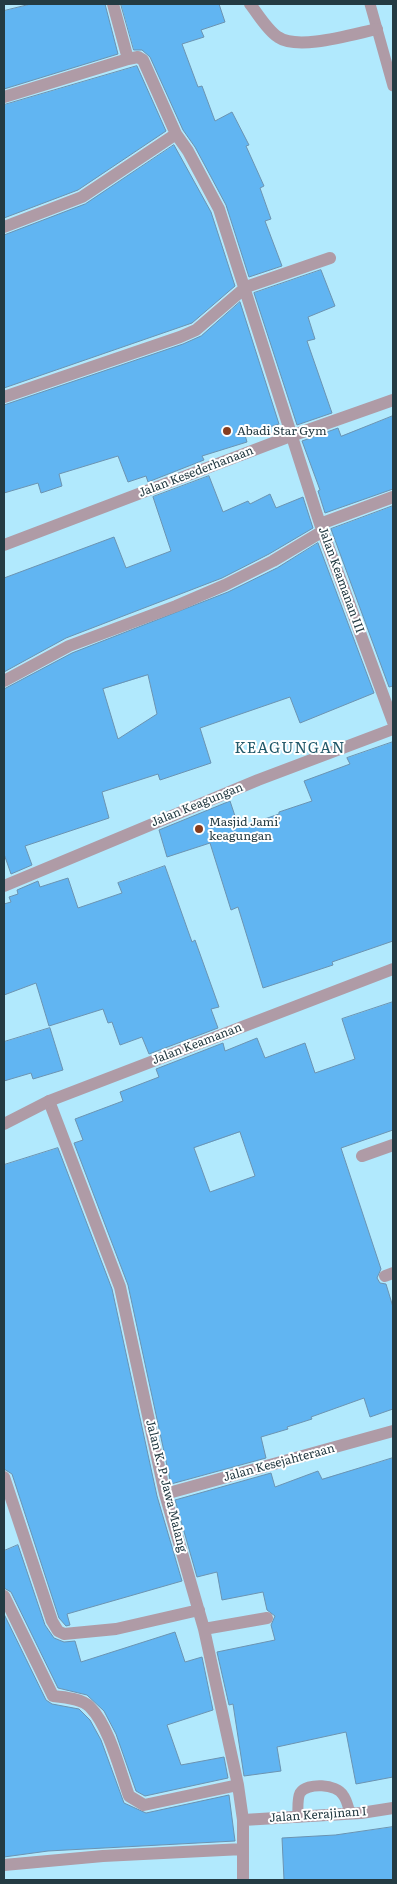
<!DOCTYPE html>
<style>
body{margin:0}
#map{position:relative;width:397px;height:1884px;overflow:hidden;background:#b1e9fd;font-family:Literata,serif}
canvas{display:block}
.frame{position:absolute;inset:0;border:5px solid #243b43;pointer-events:none}
</style>
<div id="map">
<canvas width="397" height="1884"></canvas>
<div class="frame"></div>
</div>
<script>
const g = document.querySelector('canvas').getContext('2d');
g.lineJoin = 'round';
function fill(path, color) { g.fillStyle = color; g.fill(path, 'evenodd'); }
function strokePath(path, color, width, dash) { g.strokeStyle = color; g.lineWidth = width; g.lineCap = dash ? 'butt' : 'round'; g.setLineDash(dash || []); g.stroke(path); }
function write(font, color, halo, rows, align = 'center') {
  g.font = font + ' Literata,serif'; g.lineWidth = 4; g.setLineDash([]); g.textBaseline = 'middle'; g.strokeStyle = halo; g.fillStyle = color; for (const [text, x, y, turn = 0] of rows) {
    g.save(); g.translate(x, y); g.rotate((+turn || 0) * Math.PI / 180); g.textAlign = isNaN(turn) ? turn : align; if (halo) g.strokeText(text, 0, 0); g.fillText(text, 0, 0); g.restore();
  }
}
const building = new Path2D(`
 M31,4H105L118,54L4,89V11Z
 M121,4H219L225,22L201,30L204,37L182,44L198,87L202,86L215,121L232,112L249,145L246,146L264,186L260,188L271,219L265,221L282,266L249,277L226,205L195,147L183,130L150,57L142,50H134Z
 M137,66L166,131L78,190L4,218V105Z
 M174,145L211,212L235,286L192,323L4,388V235L85,204Z
 M321,270L335,306L308,317L315,339L307,341L332,413L297,425L254,293Z
 M240,302L279,424L245,435L247,442L202,456L204,460L148,482L146,476L128,482L118,456L59,474L62,486L41,493L38,483L4,493V405L183,344L201,336Z
 M393,416V489L325,513L318,491L320,490L302,441L338,428L341,436Z
 M209,476L223,512L248,501L250,504L270,494L276,508L303,497L313,528L269,554L222,578L66,638L4,672V578L114,537L126,568L171,551L153,497Z
 M393,506V686L389,687L331,529Z
 M318,543L374,693L300,723L290,697L200,728L211,763L160,780L158,774L102,792L109,818L25,846L32,865L11,874L4,854V689L72,653L228,592L277,568ZM148,675L157,714L118,739L103,689Z
 M393,742V941L332,962L333,965L263,988L238,907L231,910L210,843L167,857L159,830L230,801L239,828L279,814V812L312,801L304,781L350,764L347,758Z
 M165,866L192,942L195,940L219,1007L211,1009L218,1028L149,1054L142,1037L120,1045L112,1022L108,1023L103,1009L49,1026L36,983L4,995V904L11,902L9,897L18,894L17,890L38,881L40,887L68,878L78,908L122,893L118,883Z
 M393,1002V1130L341,1148L381,1269L377,1278L380,1283L386,1284L393,1307V1409L370,1417L364,1398L311,1417L312,1419L287,1427L288,1429L261,1437L266,1458L171,1484L128,1285L74,1143L83,1140L75,1119L123,1101L120,1092L159,1077L156,1069L223,1043L225,1051L257,1038L265,1058L305,1043L315,1073L355,1059L342,1019ZM240,1132L255,1176L210,1192L194,1148Z
 M50,1028L63,1070L33,1079L31,1073L4,1081V1042Z
 M58,1148L112,1289L157,1496L182,1581L67,1614L70,1625L66,1626L59,1618L12,1474L4,1469V1165Z
 M393,1458V1777L356,1784L346,1732L277,1747L281,1771L244,1776L233,1704L229,1705L217,1652L275,1640L271,1625L275,1616L267,1610L263,1592L222,1600L217,1572L197,1577L175,1500L271,1473L275,1487L318,1471L322,1479Z
 M18,1545L45,1625L54,1638L64,1642L75,1641L81,1662L175,1632L185,1662L202,1657L213,1710L167,1725L181,1765L224,1757L228,1778L145,1796L136,1791L116,1734L104,1711L87,1695L58,1688L11,1592L4,1588V1551Z
 M4,1614L46,1700L52,1704L79,1709L90,1720L101,1740L124,1803L146,1813L229,1795L235,1841L48,1851L4,1857Z
 M393,1827V1880H284L282,1838L335,1835Z`);
fill(building, '#61b5f2');
strokePath(building, '#6b93b1', 1);
strokePath(new Path2D(`
 M370,4L393,86
 M298,1817C298,1810 297,1799 300,1793C307,1782 337,1784 343,1795C347,1800 348,1807 350,1813`), '#af9ba6', 11);
strokePath(new Path2D(`
 M113,4L128,59L138,57L143,60L176,134L188,151L219,209L320,524L393,722
 M250,4C258,14 267,30 278,37C298,51 353,34 377,29
 M4,97L128,59
 M4,227L82,197L176,134
 M4,397L180,337L196,330L246,287L330,258
 M320,524L393,497
 M4,545L291,436L393,400
 M4,681L69,646L176,606L225,585L273,561L323,531
 M4,886L258,780L393,729
 M49,1101L120,1287L165,1494L204,1629L238,1785L243,1820V1880
 M362,1156L393,1145
 M385,1276L393,1273
 M4,1477L52,1621L58,1631L64,1634L116,1629L199,1610
 M165,1494L393,1431
 M4,1596L53,1696C64,1697 83,1699 90,1707C109,1726 120,1771 129,1796L144,1805L238,1785
 M204,1629L267,1618
 M243,1820L361,1813L393,1808
 M4,1865L103,1856L243,1849`), '#af9ba6', 12);
strokePath(new Path2D(`
 M4,1124L49,1101L393,969`), '#af9ba6', 12);
for (const [x, y, r, color] of [
 [227,431,5,"#863d1f"],
 [199,829,5,"#863d1f"]
]) { const dot = new Path2D(); dot.arc(x, y, r, 0, 2 * Math.PI); g.fillStyle = color; g.fill(dot); strokePath(dot, '#fff', 2); }
write('12px', '#243b43', '#fff', [
 ["Abadi Star Gym",237,431],
 ["Masjid Jami'",209,822],
 ["keagungan",209,836]
], 'left');
write('12px', '#243b43', '#fff', [
 ["Jalan Kesederhanaan",196,472,-21],
 ["Jalan Keamanan III",341,580,70],
 ["Jalan Keagungan",197,805,-22],
 ["Jalan Keamanan",197,1044,-21],
 ["Jalan Kesejahteraan",279,1463,-15],
 ["Jalan K. P. Jawa Malang",166,1486,76],
 ["Jalan Kerajinan I",318,1815,-4]
]);
g.letterSpacing = '1px';
write('15px', '#22596a', '#fff', [
 ["KEAGUNGAN",290,749]
]);
g.letterSpacing = '0px';
</script>
